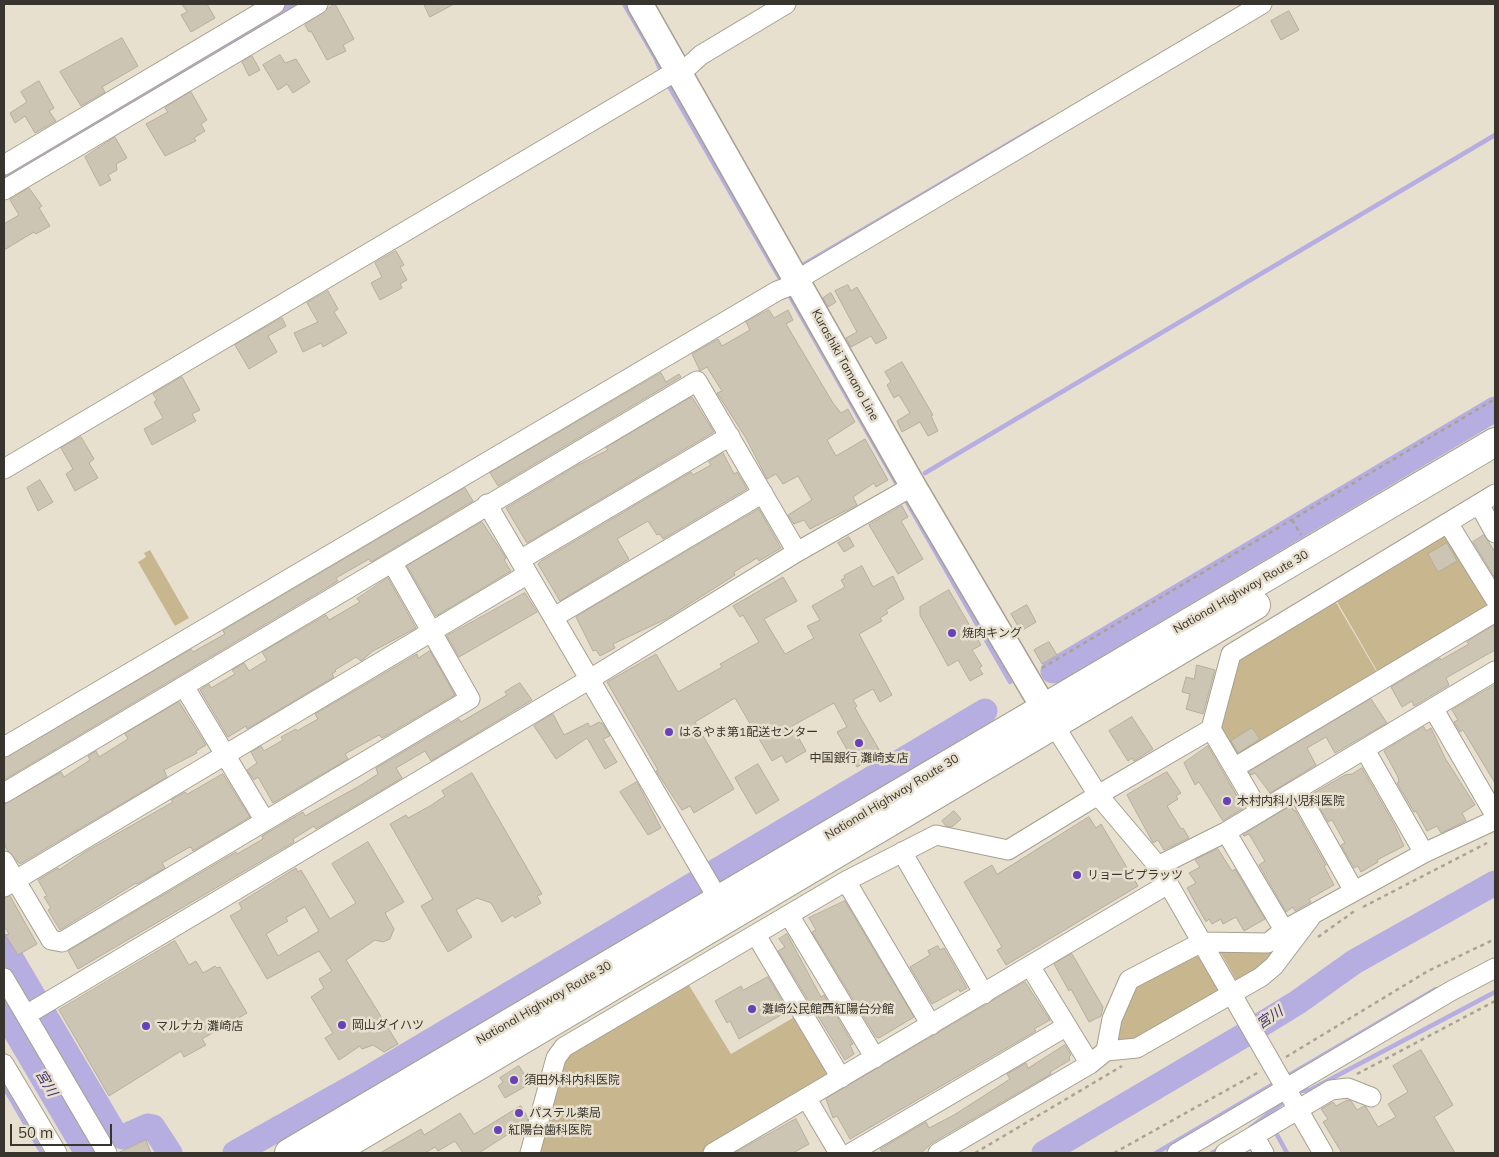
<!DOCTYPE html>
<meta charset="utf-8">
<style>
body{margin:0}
#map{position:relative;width:1499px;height:1157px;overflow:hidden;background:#e8e0ce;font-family:Mulish,sans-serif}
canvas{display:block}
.frame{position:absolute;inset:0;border:5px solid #38352e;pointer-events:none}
.scale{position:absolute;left:10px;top:1124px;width:102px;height:22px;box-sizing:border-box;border:2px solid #38352e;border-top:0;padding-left:6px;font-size:15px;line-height:18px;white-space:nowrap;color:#38352e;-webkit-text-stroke:4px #e8e0ce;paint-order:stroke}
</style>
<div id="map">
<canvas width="1499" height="1157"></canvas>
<div class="frame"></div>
<div class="scale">50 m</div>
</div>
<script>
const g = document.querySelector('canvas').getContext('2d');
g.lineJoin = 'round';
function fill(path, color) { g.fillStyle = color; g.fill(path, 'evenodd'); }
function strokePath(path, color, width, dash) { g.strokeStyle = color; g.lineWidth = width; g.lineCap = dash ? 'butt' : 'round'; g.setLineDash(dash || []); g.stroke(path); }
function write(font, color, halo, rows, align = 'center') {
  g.font = font + ' Mulish,"Noto Sans JP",sans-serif'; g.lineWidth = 5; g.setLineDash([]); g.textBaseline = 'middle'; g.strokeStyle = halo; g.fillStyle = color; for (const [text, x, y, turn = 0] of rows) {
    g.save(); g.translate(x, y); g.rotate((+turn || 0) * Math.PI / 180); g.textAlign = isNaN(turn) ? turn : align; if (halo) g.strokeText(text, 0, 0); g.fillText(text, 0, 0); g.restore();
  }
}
fill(new Path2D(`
 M1449,533L1495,607L1380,676L1335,598Z
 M150,550L189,618L175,626L138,562L146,557L144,553Z
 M1334,599L1379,676L1235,762L1218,731L1235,661Z
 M1291,935L1277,955L1237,982L1218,948Z
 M1189,955L1201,957L1222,993L1141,1040L1112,1041L1132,988Z
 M687,982L731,1054L798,1015L833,1076L703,1153H536L559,1061Z`), '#c7b68e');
fill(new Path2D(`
 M108,1113C120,1132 136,1123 152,1115L157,1116L178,1153H164L158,1143L145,1135L118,1144L109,1140L107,1129L100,1118Z`), '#b6ade1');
strokePath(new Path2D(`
 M624,4L655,57L662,74
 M667,83L783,284
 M803,265L1044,123
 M788,293L899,488
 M925,473L1495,135
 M904,497L1010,682
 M1286,1077L1436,989
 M4,1087L42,1153
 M1302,1091L1310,1090L1495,992
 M1250,1128L1281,1104
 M1276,1133L1287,1153
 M84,1153L92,1148
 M1156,1153L1277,1082
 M1212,1153L1221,1148`), '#b6ade1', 4.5);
strokePath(new Path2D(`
 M4,179L299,4
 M1053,671L1495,409
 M4,946L115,1134L123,1137L148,1126L153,1127L170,1153
 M4,1012L87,1153
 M235,1153L360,1083L985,711
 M1044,1153L1241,1037L1298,1002L1354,962L1495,883`), '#b6ade1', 25);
const building = new Path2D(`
 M182,4H207L215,18L191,32L181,15L187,12Z
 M335,4L354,39L343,45L346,51L327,60L311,31L309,32L305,25Z
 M424,4H454L430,17Z
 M1289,11L1299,30L1281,40L1271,21Z
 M122,38L138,66L102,87L105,92L81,106L60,72Z
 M280,55L285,63L296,59L310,82L293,93L287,84L278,90L263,65Z
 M252,56L260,70L249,76L242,62Z
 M39,81L54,108L49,111L56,121L35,133L25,116L15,123L10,113L27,102L21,92Z
 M191,92L207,120L201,124L205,131L194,138L196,141L165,156L146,124L168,112L165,108Z
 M115,137L127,158L116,164L117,170L108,175L111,180L100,186L85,157Z
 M29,188L42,206L39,208L50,226L36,234L34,232L4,250V224L19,215L10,200Z
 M396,251L404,265L400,267L407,280L400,284L402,288L380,300L371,283L382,277L375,263Z
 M848,285L851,291L857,287L887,338L876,344L871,336L851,347L846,338L857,332L835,291Z
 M328,291L338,309L334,312L347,333L323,347L321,343L303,352L294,333L318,322L307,303Z
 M831,293L836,302L828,307L823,298Z
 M769,310L774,318L788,310L793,320L786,324L833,403L841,413L848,409L855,422L827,440L836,456L865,439L888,480L876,487L874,483L853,497L857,505L810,529L804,520L794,524L788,515L812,500L798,476L783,484L776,474L767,479L746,438L717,393L722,391L707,367L700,371L692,354L718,339L722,346L750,330L746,322Z
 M282,318L286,326L268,336L277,352L249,369L235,345Z
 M902,362L933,415L931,416L938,431L928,436L920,422L902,432L897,421L910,413L899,395L894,398L887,385L891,382L885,372Z
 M661,373L666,382L679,374L681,377L498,486L490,473Z
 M182,377L200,410L192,414L196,421L152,445L144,429L163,418L154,402L157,400L153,394Z
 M692,397L714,432L527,543L506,508L576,466L608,450L606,448Z
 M81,437L94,459L89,463L98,478L75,491L66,474L73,469L61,448Z
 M723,453L734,474L737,472L747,489L663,539L660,534L657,535L648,521L617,539L629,559L560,601L538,564L541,561L691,472L693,475L711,465L709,462Z
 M40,480L53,502L38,511L27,488Z
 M465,488L473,501L371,562L369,559L336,578L338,581L4,780V758L191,649L193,652L225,634L223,631Z
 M902,506L908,517L901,521L923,559L898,574L869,525Z
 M759,509L781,548L759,561L757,558L734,572L735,575L666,619L613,644L615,648L600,656L596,650L593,651L576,617Z
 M482,522L506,558L504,560L511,571L436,616L407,566Z
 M1484,535L1495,552V578L1473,542Z
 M849,537L854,546L844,552L838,543Z
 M1447,543L1457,561L1438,572L1428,554Z
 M862,566L873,587L893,576L904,599L886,610L888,613L880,618L882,621L859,634L892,695L880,702L873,689L853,700L857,706L855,708L881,753L857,767L837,732L847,727L834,703L792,726L806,751L786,763L782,755L772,761L735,698L695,722L734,789L694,813L690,806L682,810L656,771L658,770L607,682L656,654L678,692L722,667L720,664L759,642L743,615L740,617L733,606L783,577L797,601L764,619L785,654L814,638L807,626L820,620L812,606L845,587L841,580L845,578L844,576Z
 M388,578L416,628L373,651L361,661L356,657L335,670L336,671L332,674L334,677L247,729L246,726L228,737L200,690L209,684L211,688L235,674L232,670L244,663L249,671L267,660L262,652L326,615L329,620L360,602L357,599Z
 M949,590L981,645L972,650L982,666L979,668L983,674L970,681L958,660L948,666L920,615V607Z
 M525,593L537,612L459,657L447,636Z
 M1027,605L1036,622L1021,631L1011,614Z
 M1495,625V650L1446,678L1449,685L1414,706L1412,701L1402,707L1391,687L1440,658L1441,660L1469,644L1467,642Z
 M1049,642L1057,655L1042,664L1034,650Z
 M430,651L455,695L382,738L379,735L345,754L348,759L273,803L258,777L254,780L247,770L257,763L251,752L261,746L264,751L283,740L281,737L296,729L297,731L318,719L315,714L417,654L418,658Z
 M1197,665L1215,670L1203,714L1186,709L1190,694L1182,692L1186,677L1194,679Z
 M520,683L532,700L431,761L425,751L396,768L402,778L316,829L314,826L293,839L294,842L78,969L68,951L236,852L237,854L263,839L262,836L303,812L305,816L361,785L378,774L376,768L459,719L461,722L507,695L505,692Z
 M1495,685V783L1463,730L1460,732L1454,722L1458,720L1452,710Z
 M1371,699L1387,723L1335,753L1326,737L1307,748L1316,765L1270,793L1255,773L1251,775L1249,772Z
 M179,702L206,745L196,751L197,753L164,770L167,777L20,864L8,851L4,844V804L61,772L64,777L90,760L88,756L96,751L99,757L128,739L125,734Z
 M553,714L564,735L588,723L590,727L599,722L603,724L610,736L603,739L617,762L605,769L587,738L556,759L534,726Z
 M1132,717L1153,749L1134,761L1132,758L1128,761L1109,731Z
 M1424,727L1426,731L1431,728L1445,758L1475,805L1462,813L1466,821L1441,833L1437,826L1427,831L1416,811L1414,812L1397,783L1399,782L1398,777L1384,751Z
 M1252,728L1260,739L1238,753L1231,741Z
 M1208,746L1244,808L1223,821L1199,782L1195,785L1184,763Z
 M758,764L779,800L756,814L735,778Z
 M1362,768L1394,824L1404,846L1377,860L1378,862L1361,872L1358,866L1354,868L1341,845L1345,843L1332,820L1328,822L1312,794L1345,775L1352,774Z
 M1167,772L1181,793L1176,796L1178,799L1167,806L1181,829L1183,828L1189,838L1164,850L1158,840L1153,843L1152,841L1127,795Z
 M472,773L542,894L537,896L541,903L515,918L513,915L502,922L491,903L477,898L456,910L472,937L448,952L421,906L433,899L390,824L406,815L408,818L430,806L445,796L442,791Z
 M223,774L250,817L193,851L191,847L188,848L162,863L165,868L137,884L136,883L60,930L48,910L51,908L44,897L47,896L38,880L58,868L59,870L85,852L173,802L171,800L185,792L187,794Z
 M637,782L661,828L648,835L620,792Z
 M1291,806L1294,811L1295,810L1326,865L1324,866L1334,885L1309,899L1311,902L1295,911L1293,907L1286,912L1259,865L1265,861L1249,834L1244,836L1243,835Z
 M954,811L961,819L952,827L946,826L942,821Z
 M1089,817L1096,828L1101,824L1138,886L1006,965L997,950L1002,947L964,882L992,865L997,874Z
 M368,842L404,902L385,913L394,929L390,939L383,942L375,940L346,960L398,1044L384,1052L373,1045L362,1049L360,1046L339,1060L325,1038L333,1033L311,997L324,988L319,979L332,971L319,951L267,979L230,916L242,909L239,903L296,868L298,872L301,870L330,919L356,903L332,864ZM305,907L319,931L278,956L266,934L288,921L286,918Z
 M1218,849L1232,871L1235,869L1265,919L1244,931L1236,917L1223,924L1221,919L1212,924L1209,919L1206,922L1187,888L1196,883L1189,873L1200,867L1195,860Z
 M10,896L37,944L18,955L6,936L9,934L4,926V898Z
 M845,901L914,1017L879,1038L876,1037L812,932L816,930L809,918Z
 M787,934L821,997L824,995L853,1044L850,1045L854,1054L845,1060L778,951L785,947L779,939Z
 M175,941L189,965L196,961L203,973L215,966L217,968L220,967L247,1013L202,1039L206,1045L184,1057L181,1051L109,1096L59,1010Z
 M938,946L940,950L944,948L967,988L960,992L959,989L932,1004L910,967L930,955L928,951Z
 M1072,954L1103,1007L1101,1016L1089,1022L1071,989L1069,991L1054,964Z
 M768,977L788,1011L739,1039L730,1021L727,1023L715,1001L741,986L743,990Z
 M1025,982L1050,1020L1034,1029L1036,1031L850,1139L837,1116L833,1118L826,1099Z
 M1065,1045L1071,1055L1069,1057L1070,1060L1050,1072L1051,1074L932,1143L921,1153H883L880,1149L926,1122L929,1128L954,1115L1010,1079L1007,1074L1026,1063L1028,1068Z
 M1421,1050L1453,1105L1434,1117L1455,1153H1342L1323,1122L1328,1119L1321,1109L1333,1102L1336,1106L1347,1100L1351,1101L1357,1110L1364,1106L1366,1107L1378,1127L1396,1117L1388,1104L1408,1092L1393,1066Z
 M519,1066L527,1079L523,1081L526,1086L505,1098L498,1086L503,1082L500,1078Z
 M521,1106L528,1118L527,1122L479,1153H463L455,1141L438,1151L435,1147L425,1153H380L421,1129L424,1135L460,1113L474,1134Z
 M796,1119L809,1144L793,1153H735Z
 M146,1140L151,1153H118Z`);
fill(building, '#cdc5b3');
strokePath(building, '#b6ae9d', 1);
const minor = new Path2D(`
 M680,74L701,55L786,4
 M4,165L275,4
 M4,190L318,4
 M4,469L678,70
 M487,504L724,909
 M1479,504L1495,533
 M1448,523L1495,599
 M520,560L730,436
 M554,617L763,493
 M185,688L265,821
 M1433,708L1495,815
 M1054,725L1098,795L1158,866L1323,1153
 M1211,729L1260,812
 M4,747L777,291L790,286L797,280L1262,4
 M1365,750L1424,853
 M1234,768L1495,612
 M1297,790L1354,891
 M4,793L697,381L797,552
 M1226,832L1284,930
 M902,852L984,994
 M4,861L51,940L62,942L470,699L393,564
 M1158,866L1226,832L1495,671
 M846,881L931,1025
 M4,887L528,574
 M789,915L875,1058
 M756,935L841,1078
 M1030,966L1090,1064
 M4,978L107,1153
 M26,1015L590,679L797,552L913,486
 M1106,1051L1137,1048L1261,977L1274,966L1311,917
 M4,1064L57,1153
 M807,1099L839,1153
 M1254,1136L1264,1153
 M530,1153L556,1058L564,1047L846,881L936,835L1008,850L1098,795L1211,729L1231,654L1495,494
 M713,1153L1168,884
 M851,1153L1067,1026
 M938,1153L1090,1064L1106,1051L1112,1019L1129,980L1202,942L1268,943L1284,930L1424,853L1495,820
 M1177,1153L1451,991L1495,968
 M1225,1153L1331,1090L1348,1088L1371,1097`);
const major = new Path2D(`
 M640,4L913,486L1054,725`);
const highway = new Path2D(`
 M289,1153L1495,442
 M331,1153L1256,605`);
strokePath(minor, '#a7a08f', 21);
strokePath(major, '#a7a08f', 28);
strokePath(highway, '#a7a08f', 30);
strokePath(new Path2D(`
 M1292,520L1301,535
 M1042,668L1495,399
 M1363,907L1487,843
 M1318,937L1356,910
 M1286,1057L1428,971L1495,939
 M1357,1074L1495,1001
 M975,1153L1122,1066
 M1114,1153L1259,1072`), '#aaa395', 2.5, [4, 4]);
strokePath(minor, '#fff', 19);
strokePath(major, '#fff', 25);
strokePath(highway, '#fff', 28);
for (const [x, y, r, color] of [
 [952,633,5,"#6641b9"],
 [669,732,5,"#6641b9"],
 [859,743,5,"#6641b9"],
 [1227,801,5,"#6641b9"],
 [1077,875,5,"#6641b9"],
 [752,1009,5,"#6641b9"],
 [342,1025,5,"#6641b9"],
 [146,1026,5,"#6641b9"],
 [514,1080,5,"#6641b9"],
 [519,1113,5,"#6641b9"],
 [498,1130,5,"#6641b9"]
]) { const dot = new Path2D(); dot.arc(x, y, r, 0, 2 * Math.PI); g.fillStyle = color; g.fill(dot); strokePath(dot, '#e8e0ce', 2); }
write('12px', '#38352e', '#e8e0ce', [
 ["Kurashiki Tamano Line",845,365,61],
 ["National Highway Route 30",1241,592,-30],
 ["National Highway Route 30",892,797,-31],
 ["National Highway Route 30",544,1003,-30]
]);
write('12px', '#38352e', '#e8e0ce', [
 ["焼肉キング",962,633],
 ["はるやま第1配送センター",679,732],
 ["中国銀行 灘崎支店",859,758,"center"],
 ["木村内科小児科医院",1237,801],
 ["リョービプラッツ",1087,875],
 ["灘崎公民館西紅陽台分館",762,1009],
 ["岡山ダイハツ",352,1025],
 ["マルナカ 灘崎店",156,1026],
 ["須田外科内科医院",524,1080],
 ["パステル薬局",529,1113],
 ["紅陽台歯科医院",508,1130]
], 'left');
write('italic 14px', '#463675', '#e8e0ce', [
 ["宮川",1270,1018,-34],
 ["宮川",46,1083,59]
]);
</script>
